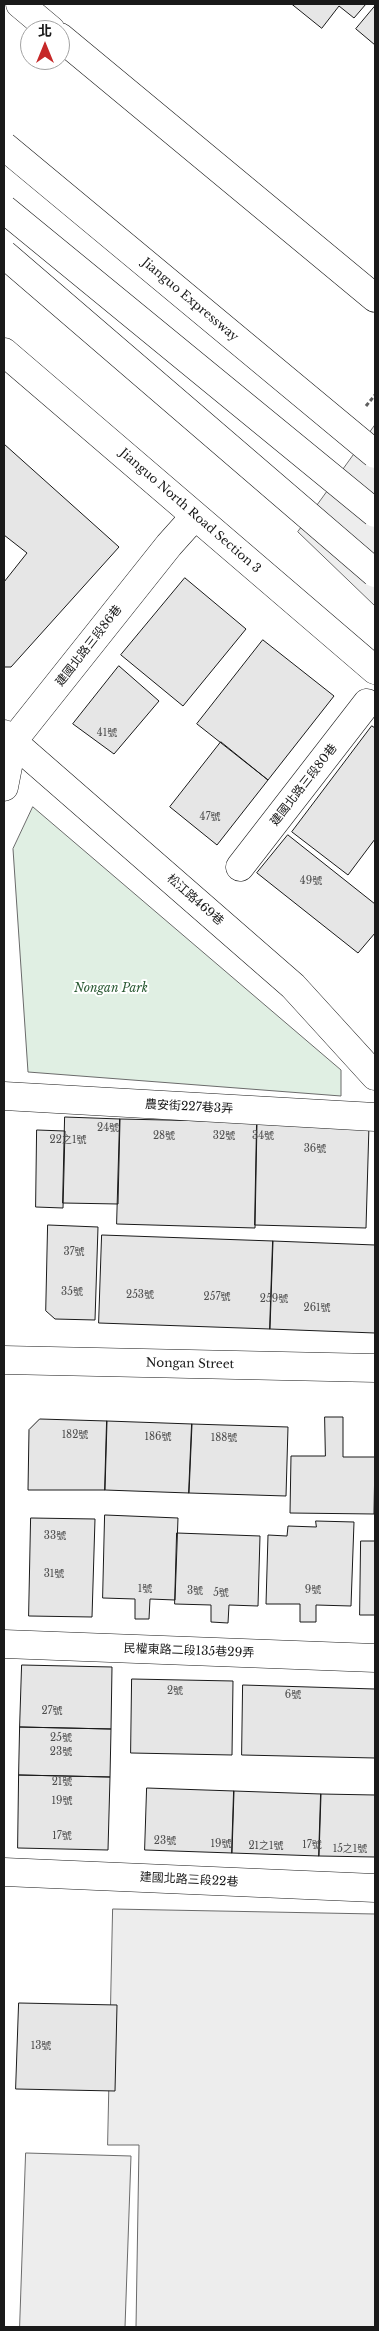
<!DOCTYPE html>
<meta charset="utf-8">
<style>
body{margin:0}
#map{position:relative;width:379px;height:2331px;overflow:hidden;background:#fff;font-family:"Libre Baskerville","Noto Sans TC",serif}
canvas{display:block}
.frame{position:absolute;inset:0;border:5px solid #1a1a1a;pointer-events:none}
.north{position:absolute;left:20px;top:20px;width:50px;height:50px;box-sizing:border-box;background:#fff;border:1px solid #a3a3a3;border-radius:50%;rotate:0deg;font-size:14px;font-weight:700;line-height:20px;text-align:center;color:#1a1a1a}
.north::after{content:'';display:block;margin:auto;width:18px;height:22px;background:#c62828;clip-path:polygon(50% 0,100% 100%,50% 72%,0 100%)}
</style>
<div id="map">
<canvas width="379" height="2331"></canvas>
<div class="frame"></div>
<div class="north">北</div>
</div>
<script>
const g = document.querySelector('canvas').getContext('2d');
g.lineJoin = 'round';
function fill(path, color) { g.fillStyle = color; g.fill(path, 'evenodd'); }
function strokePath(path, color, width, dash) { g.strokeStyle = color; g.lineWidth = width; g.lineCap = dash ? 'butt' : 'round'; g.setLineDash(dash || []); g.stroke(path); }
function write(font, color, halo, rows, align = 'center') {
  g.font = font + ' "Libre Baskerville","Noto Sans TC",serif'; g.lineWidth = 4; g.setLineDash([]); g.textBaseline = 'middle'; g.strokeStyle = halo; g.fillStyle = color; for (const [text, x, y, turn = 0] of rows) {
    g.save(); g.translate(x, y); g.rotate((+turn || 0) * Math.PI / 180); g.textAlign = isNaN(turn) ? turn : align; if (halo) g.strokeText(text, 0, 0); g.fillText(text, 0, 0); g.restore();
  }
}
const green = new Path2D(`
 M33,807L341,1070V1096L28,1072L13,849Z`);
fill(green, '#e0efe3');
strokePath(green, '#6a6a6a', 1);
const parking = new Path2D(`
 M375,425V606L298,532Z
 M113,1909L375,1914V2327H136L139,2145H108Z
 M26,2153L131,2156L125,2327H20Z`);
fill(parking, '#ededed');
strokePath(parking, '#6a6a6a', 1);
const building = new Path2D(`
 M292,4H366L354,18L339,6L322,28Z
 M375,6V45L356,29Z
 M4,444L119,547L11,667H4V582L27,553L4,535Z
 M185,578L246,629L183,706L121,655Z
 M263,640L334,696L268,780L197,724Z
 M119,666L159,701L114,754L73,724Z
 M372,726L375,728V839L348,875L292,832Z
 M221,742L268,780L217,845L170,807Z
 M288,835L375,904V933L358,953L257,873Z
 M65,1117L120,1119L118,1204L63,1203Z
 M120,1119L257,1122L255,1228L117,1224Z
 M257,1122L369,1125L366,1228L255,1225Z
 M37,1130L65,1131L63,1208L36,1207Z
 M48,1225L98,1227L95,1320L55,1319L46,1311Z
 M102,1235L273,1241L270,1329L99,1323Z
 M273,1241L375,1245V1333L270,1329Z
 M325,1417H343V1457H375L374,1514L290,1513L291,1456H325Z
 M40,1419L107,1421L105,1490H28L29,1430Z
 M107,1421L192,1424L189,1493L105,1490Z
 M192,1424L288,1427L286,1496L189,1493Z
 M105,1515L178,1518L175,1600L150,1599L149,1619H135V1599L103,1598Z
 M31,1518L95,1519L92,1617L29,1616Z
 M316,1521L354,1522L351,1606L316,1605V1622H300V1604H266L268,1535L287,1536L288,1526L316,1527Z
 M177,1533L260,1536L258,1606L229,1605L228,1623L211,1622V1605L175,1604Z
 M361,1541H375V1615H360Z
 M22,1665L112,1667L111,1729L20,1727Z
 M132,1679L233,1681L232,1755L131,1753Z
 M243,1685L375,1689V1758L242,1755Z
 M20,1727L111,1729L110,1777L19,1775Z
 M19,1775L110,1777L108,1850L18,1848Z
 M147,1788L234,1791L232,1853L145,1850Z
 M234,1791L321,1794L319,1856L232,1853Z
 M321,1794L375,1795V1857L319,1856Z
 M19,2003L117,2005L115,2091L16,2089Z`);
fill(building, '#e6e6e6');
strokePath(building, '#1a1a1a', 1);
const minor = new Path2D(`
 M20,4L51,30
 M60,37L375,298
 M4,352L375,670
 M4,734L293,986L375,1076
 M4,787L13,741L169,545L195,516
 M240,867L367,703
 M4,1096L375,1117
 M4,1360L375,1368
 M4,1644L375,1658
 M4,1872L375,1888`);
strokePath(minor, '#1a1a1a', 29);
strokePath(new Path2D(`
 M366,406L375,395`), '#5f5f5f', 3, [4, 2.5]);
strokePath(minor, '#fff', 28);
const highwayBridge = new Path2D(`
 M4,146L375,454
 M4,209L375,513
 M4,254L375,573`);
strokePath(highwayBridge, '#1a1a1a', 29, []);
strokePath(highwayBridge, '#fff', 28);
write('10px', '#4d4d4d', null, [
 ["41號",107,733],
 ["47號",210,817],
 ["49號",311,881],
 ["24號",108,1128],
 ["28號",164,1136],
 ["32號",224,1136],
 ["34號",263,1136],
 ["22之1號",68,1140],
 ["36號",315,1149],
 ["37號",74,1252],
 ["35號",72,1292],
 ["253號",140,1295],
 ["257號",217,1297],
 ["259號",274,1299],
 ["261號",317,1308],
 ["182號",75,1435],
 ["186號",158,1437],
 ["188號",224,1438],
 ["33號",55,1536],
 ["31號",54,1574],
 ["1號",145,1589],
 ["9號",313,1590],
 ["3號",195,1591],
 ["5號",221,1593],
 ["2號",175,1691],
 ["6號",293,1695],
 ["27號",52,1711],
 ["25號",61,1738],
 ["23號",61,1752],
 ["21號",62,1782],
 ["19號",62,1801],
 ["17號",62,1836],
 ["23號",165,1841],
 ["19號",221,1844],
 ["17號",312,1845],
 ["21之1號",266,1846],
 ["15之1號",350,1849],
 ["13號",41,2046]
]);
write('12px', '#1a1a1a', '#fff', [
 ["Jianguo Expressway",190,300,40],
 ["Jianguo North Road Section 3",190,511,41],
 ["建國北路三段86巷",89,646,-52],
 ["建國北路三段80巷",304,785,-52],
 ["松江路469巷",195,900,41],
 ["農安街227巷3弄",189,1107,3],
 ["Nongan Street",190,1364,1],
 ["民權東路二段135巷29弄",189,1651,2],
 ["建國北路三段22巷",189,1880,3]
]);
write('italic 12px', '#2b5a34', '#fff', [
 ["Nongan Park",111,989]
]);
</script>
